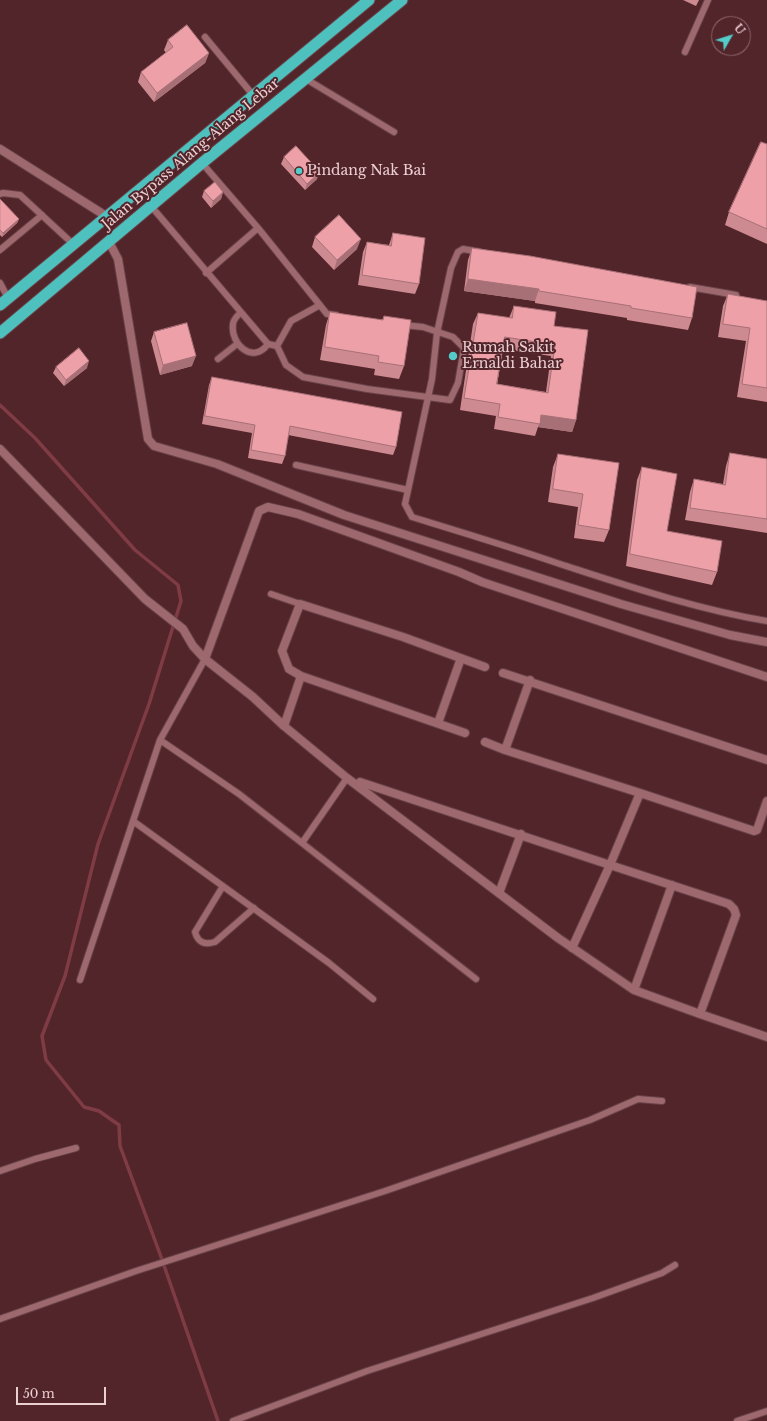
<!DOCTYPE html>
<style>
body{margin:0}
#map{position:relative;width:767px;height:1421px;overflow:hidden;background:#52252b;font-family:"Libre Baskerville",serif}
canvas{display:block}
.north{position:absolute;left:711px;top:16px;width:40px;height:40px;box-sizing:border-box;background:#52252b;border:1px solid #90696d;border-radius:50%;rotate:51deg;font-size:11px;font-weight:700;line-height:16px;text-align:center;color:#eccfd1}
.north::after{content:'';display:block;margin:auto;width:14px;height:18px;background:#53cdca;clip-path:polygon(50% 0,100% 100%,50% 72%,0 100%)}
.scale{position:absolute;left:16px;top:1387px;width:90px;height:18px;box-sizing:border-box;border:2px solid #eccfd1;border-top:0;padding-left:5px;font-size:12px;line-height:14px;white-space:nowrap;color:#eccfd1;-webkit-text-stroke:3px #52252b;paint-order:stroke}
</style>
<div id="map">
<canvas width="767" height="1421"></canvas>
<div class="north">U</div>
<div class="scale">50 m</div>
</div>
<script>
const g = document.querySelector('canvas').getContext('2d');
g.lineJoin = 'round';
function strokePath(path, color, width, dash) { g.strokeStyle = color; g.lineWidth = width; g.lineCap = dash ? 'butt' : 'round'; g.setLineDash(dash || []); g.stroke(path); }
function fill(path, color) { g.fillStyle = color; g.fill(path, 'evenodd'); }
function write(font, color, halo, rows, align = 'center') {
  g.font = font + ' "Libre Baskerville",serif'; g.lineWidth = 4; g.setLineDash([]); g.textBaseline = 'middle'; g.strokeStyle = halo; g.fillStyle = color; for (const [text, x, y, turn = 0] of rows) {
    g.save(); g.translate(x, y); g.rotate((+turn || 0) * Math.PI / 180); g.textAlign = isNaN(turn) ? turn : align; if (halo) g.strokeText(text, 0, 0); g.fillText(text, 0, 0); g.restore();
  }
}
strokePath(new Path2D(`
 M0,405L35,438L135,550L178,585L181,601L149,704L98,844L65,976L42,1036L46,1060L84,1107L99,1111L119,1125L120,1146L160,1254L218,1421`), '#7f3c45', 3.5);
const service = new Path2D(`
 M205,37L253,95
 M685,52L708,0
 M306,79L394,132
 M202,163L258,228L327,314L336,315
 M0,194L3,193L20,195L73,244
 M151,206L268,344L277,346L291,321L320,305
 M0,250L42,215
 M480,252L463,249L458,252L451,268L437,333L432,379L405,504L412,517C461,532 511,547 560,564C628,586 696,609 767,621
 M206,273L258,228
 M0,283L8,298
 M690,287L736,295
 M240,313C237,316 233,320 233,324C230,344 253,365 268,344
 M277,346L286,365L303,377L367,389L450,400L458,383L464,348L453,337L423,327L403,325
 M218,359L237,344
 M296,465L408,490
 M271,594L300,604
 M205,659L160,740L239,794L302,843L347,778
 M133,821L329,963L373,999
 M302,843L476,979
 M223,886L195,932C198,943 205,945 215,942L254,908
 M80,980L160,740
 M0,1171L35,1159L76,1148
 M0,1319L136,1271L385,1191L590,1120L638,1099L662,1101
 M233,1421L367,1371L593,1298L662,1273L675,1265
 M737,1421L767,1411`);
const minor = new Path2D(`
 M0,149L106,216
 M109,242L118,259L148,439L154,446L217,464L344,515L621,604L730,635L767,642
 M0,449L145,599L183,629L193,646L205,659L253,697L284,726L347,778L558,938L634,990L700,1014L736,915L734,909L729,904L610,865L572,948
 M205,659L259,511L268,507L298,514L459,572L482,582L767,677
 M503,673L767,760
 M301,676L289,669L282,651L300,604L403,637L485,667
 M438,723L461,658
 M284,726L301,676L465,733
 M505,750L530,680
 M360,782L610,865L640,793L505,750L485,742
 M640,793L754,831L757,830L767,801
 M499,893L521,834
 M634,990L672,885
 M700,1014L767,1037`);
const trunk = new Path2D(`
 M0,305L369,0
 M0,333L202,163L402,0`);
strokePath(service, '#684248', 8);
strokePath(minor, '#684248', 10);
strokePath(trunk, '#684248', 13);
strokePath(service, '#9d696e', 6);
strokePath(minor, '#9d696e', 8);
strokePath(trunk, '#4ec0bd', 11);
fill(new Path2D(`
 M683,0H699L696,6Z
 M168,40L209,53L205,63L154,102L138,82L141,72L166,53L164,50Z
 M767,144V244L725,225L729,212Z
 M284,157L317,179L305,190L281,164Z
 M204,191L223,192L221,199L211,208L202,197Z
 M0,199L19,219L17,223L2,237L0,235Z
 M393,233L419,284L415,294L358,285L363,252L367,242L389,245Z
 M315,237L357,249L334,270L312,247Z
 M472,248L692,318L688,330L627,320V318L535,303V301L464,291L468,260Z
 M728,294L767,301V402L737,397L746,341L718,337L723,306Z
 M514,306L554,326L576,420L572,432L538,427L535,436L494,429L496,416L460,410L473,324L478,313L509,318ZM503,349L551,356L546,392L497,384Z
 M330,312L382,320L384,316L404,366L399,379L374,375L375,369L320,360L326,325Z
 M154,332L192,366L160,375L151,341Z
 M56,367L87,368L64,386L53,373Z
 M212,377L396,447L393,455L288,435L285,456L282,464L248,458L252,433L202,424L209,385Z
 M730,453L767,459V533L685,520L690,492L694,479L723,484L726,466Z
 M558,454L609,530L604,542L574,538L578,507L548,502L553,467Z
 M642,467L667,531L717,572L712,585L626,566L637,480Z`), '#cd8a90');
fill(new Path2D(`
 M209,53L205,63L154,102L157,93Z
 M320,172L317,179L305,190L307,184Z
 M223,192L221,199L211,208L213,201Z
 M19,219L17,223L2,237L3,233Z
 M361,239L357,249L334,270L337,260Z
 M468,279L539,289L535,301L464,291Z
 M196,356L192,366L160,375L163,365Z
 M89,361L87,368L64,386L66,380Z
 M541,415L576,420L572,432L538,427Z`), '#a77076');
const building = new Path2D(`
 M187,25L209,53L157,93L141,72L173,47L168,40Z
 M761,142L767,144V229L729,212Z
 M296,146L320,172L307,184L284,157Z
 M215,182L223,192L213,201L204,191Z
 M0,199L19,219L3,233L0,230Z
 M339,215L361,239L337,260L315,237Z
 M393,233L425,238L419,284L362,275L367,242L391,246Z
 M472,248L530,256L697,287L692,318L631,308V306L539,291V289L468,279Z
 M728,294L767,301V388L742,384L750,328L723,324Z
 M514,306L556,312L554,326L588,330L576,420L541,415L540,424L498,417L500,404L464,398L478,313L512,318ZM505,337L555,345L548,393L497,384Z
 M330,312L383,320L384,316L411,320L404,366L378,362L379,356L325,347Z
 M187,323L196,356L163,365L154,332Z
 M79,348L89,361L66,380L56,367Z
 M212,377L402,412L396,447L290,426L285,456L251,450L255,425L205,416Z
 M730,453L767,459V519L690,508L694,479L725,485Z
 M558,454L619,463L609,530L578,525L583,494L553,489Z
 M642,467L677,474L667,531L722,541L717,572L630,554Z`);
fill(building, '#eea0a8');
strokePath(building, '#a77076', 1);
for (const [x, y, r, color] of [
 [299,171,4,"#53cdca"],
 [453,356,5,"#53cdca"]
]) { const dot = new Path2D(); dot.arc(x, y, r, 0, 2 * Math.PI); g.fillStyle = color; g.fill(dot); strokePath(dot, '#52252b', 1.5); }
write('14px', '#eccfd1', '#52252b', [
 ["Jalan Bypass Alang-Alang Lebar",191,154,-40]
]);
write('14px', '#eccfd1', '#52252b', [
 ["Pindang Nak Bai",307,171],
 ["Rumah Sakit",462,348],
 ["Ernaldi Bahar",462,364]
], 'left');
</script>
